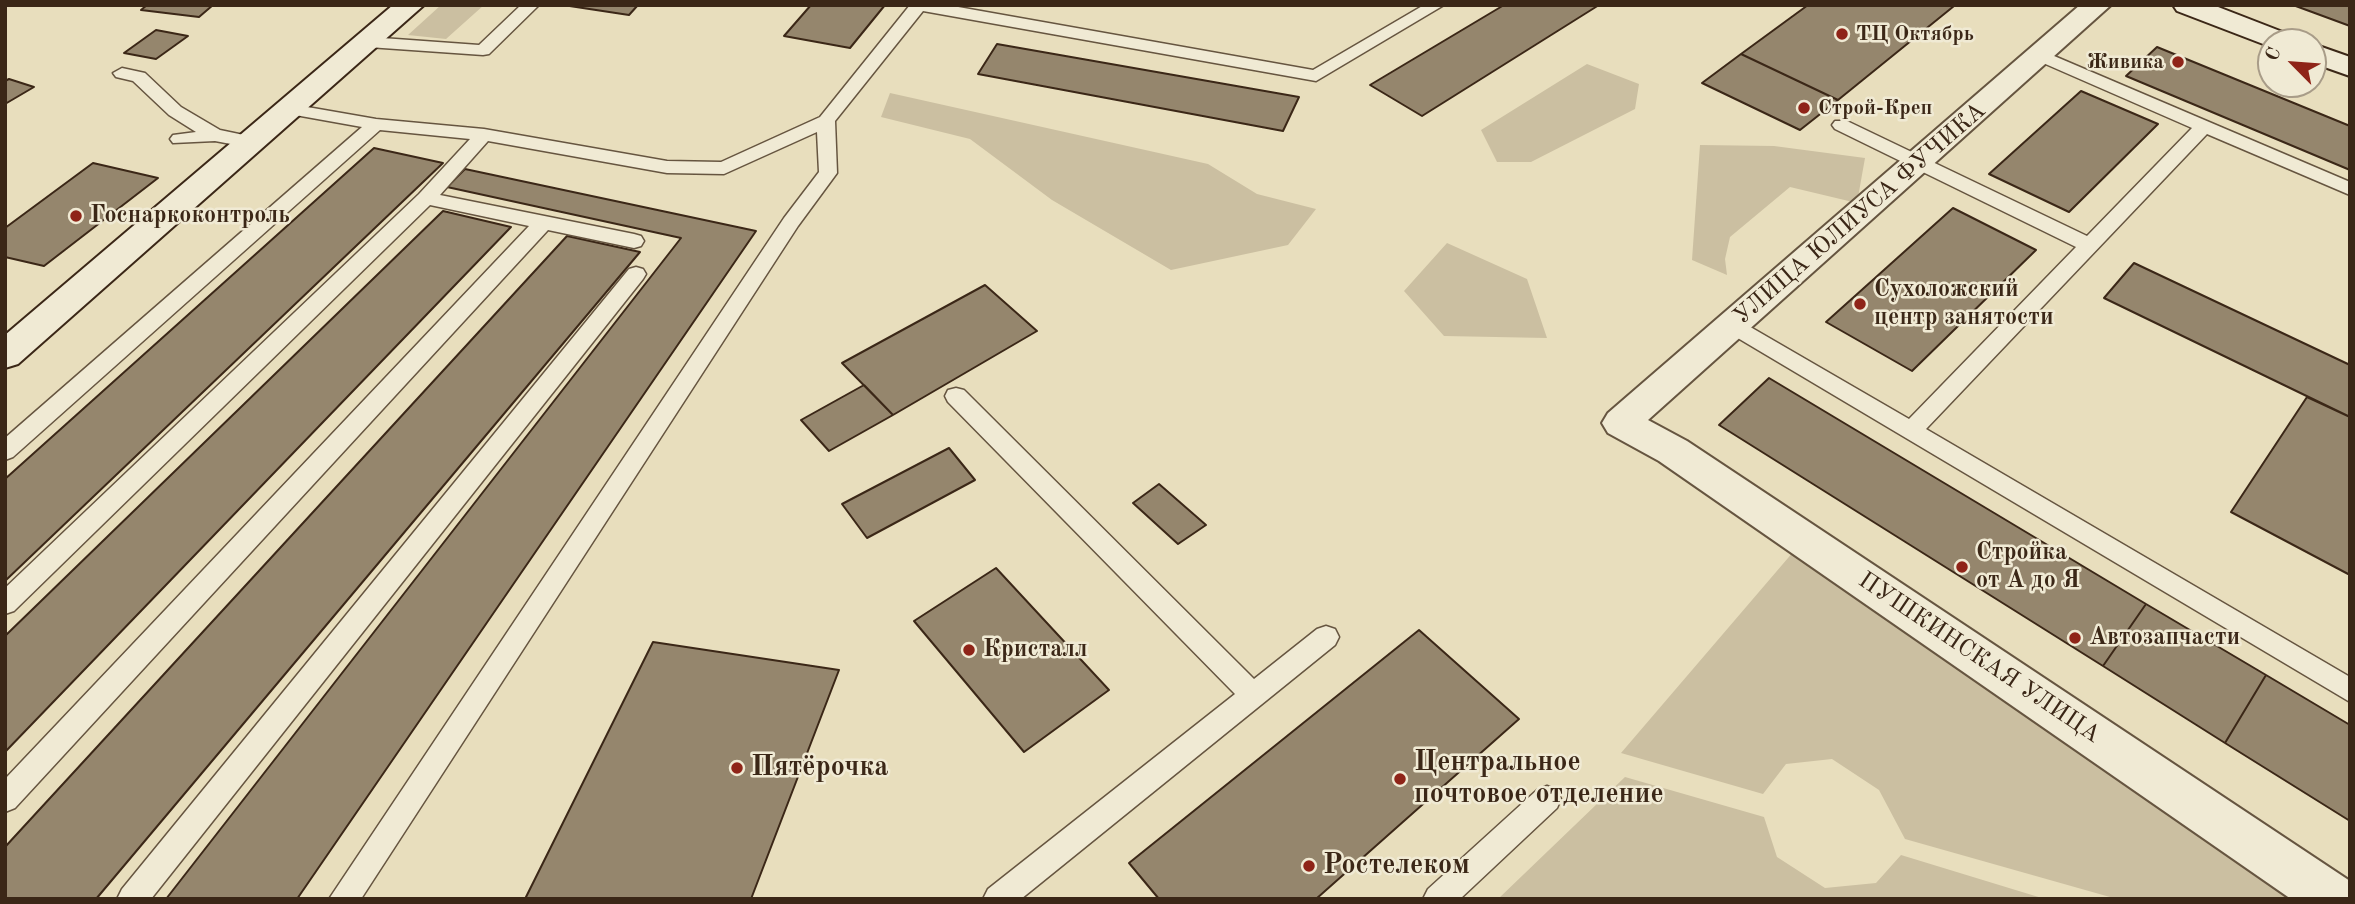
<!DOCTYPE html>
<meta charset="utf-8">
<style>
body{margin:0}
#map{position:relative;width:2355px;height:904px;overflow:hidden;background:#e8debd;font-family:"Old Standard TT",serif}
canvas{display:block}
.frame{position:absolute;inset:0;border:7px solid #3b2717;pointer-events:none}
.north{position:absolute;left:2257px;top:28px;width:70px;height:70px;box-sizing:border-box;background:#f0ead4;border:2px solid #a89c88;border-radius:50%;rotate:295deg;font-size:19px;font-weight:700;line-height:28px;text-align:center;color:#3b2717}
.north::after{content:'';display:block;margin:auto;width:24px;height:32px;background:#8f2418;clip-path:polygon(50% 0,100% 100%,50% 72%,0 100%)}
</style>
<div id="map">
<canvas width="2355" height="904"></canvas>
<div class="frame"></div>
<div class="north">С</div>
</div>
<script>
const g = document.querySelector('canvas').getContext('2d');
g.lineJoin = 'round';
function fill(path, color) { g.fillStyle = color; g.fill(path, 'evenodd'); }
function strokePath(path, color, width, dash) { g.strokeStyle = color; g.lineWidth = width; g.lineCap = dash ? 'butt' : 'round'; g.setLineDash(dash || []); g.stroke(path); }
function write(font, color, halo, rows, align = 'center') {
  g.font = font + ' "Old Standard TT",serif'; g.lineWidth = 5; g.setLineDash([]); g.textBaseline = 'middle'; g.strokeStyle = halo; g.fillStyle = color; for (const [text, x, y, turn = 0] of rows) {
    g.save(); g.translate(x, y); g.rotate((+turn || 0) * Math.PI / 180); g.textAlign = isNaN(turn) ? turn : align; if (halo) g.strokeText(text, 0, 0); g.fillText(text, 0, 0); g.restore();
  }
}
fill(new Path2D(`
 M441,5H484L446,39L408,35Z
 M1587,64L1639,84L1635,109L1531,162H1497L1481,130Z
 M890,93L1208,164L1257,194L1316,209L1288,245L1171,270L1052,200L970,139L881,117Z
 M1700,145L1774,146L1865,158L1857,203L1790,187L1730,237L1725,259L1727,275L1692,260Z
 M1447,243L1527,279L1547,338L1444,336L1404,291Z
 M1794,551L2306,899H2117L1905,839L1879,790L1832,759L1786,764L1763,794L1621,753Z
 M1625,777L1764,817L1777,857L1825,888L1876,883L1901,855L2045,899H1498Z`), '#cbbfa1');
const building = new Path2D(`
 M147,5H213L199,17L141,10Z
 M563,5H638L629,15Z
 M811,5H885L850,48L784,36Z
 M1504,5H1599L1422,116L1370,85Z
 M1808,5H1952L1954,6L1838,100L1741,54Z
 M2293,5H2350V26Z
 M156,30L188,36L156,59L124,53Z
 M997,44L1299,97L1283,131L978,74Z
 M2157,47L2350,126V170L2126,76Z
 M1741,54L1838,100L1800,130L1702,83Z
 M9,79L34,87L5,104V81Z
 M2081,91L2158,124L2069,212L1989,174Z
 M374,148L443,163L5,581V479Z
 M93,163L158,178L44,266L5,257V228Z
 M465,169L756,231L297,899H166L681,238L447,187Z
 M1953,208L2036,250L1912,371L1826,322Z
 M443,211L511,227L5,752V636Z
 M567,236L640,252L96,899H5V847Z
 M2134,263L2350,365V417L2104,298Z
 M985,285L1037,331L893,415L842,363Z
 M1769,378L2146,604L2103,666L1719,425Z
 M864,385L893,415L829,451L801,420Z
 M2307,397L2350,417V575L2231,512Z
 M949,448L975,480L867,538L842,504Z
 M1159,484L1206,525L1178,544L1133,503Z
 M996,568L1109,690L1024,752L914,621Z
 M2146,604L2266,675L2225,743L2103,666Z
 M1419,630L1519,719L1316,899H1159L1129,863Z
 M653,642L839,670L751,899H525Z
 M2266,675L2350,725V821L2225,743Z`);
fill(building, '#95866d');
strokePath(building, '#3b2717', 2);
const lane = new Path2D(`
 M521,5H539L489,54L483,55L368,47L360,42L368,37L479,45Z
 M910,5H947L1313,70L1424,5H1444L1316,81L923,11L835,121L837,173L798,226L361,899H329L784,218L819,172L817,132L724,174L667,173L488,141L440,195L634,234L641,236L644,241L641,246L634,248L548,230L15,808L5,812V779L529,226L430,205L14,611L5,614V588L419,194L470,139L380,130L13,457L5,460V438L362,127L284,113L281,109L284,105L290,104L376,119L484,129L667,161L721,162L820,117Z
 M2040,50L2350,182V195L2207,134L1926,429L2350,677V702L1726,331L1723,326L1726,321L1733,319L1740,321L1909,419L2076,247L1835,129L1832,125L1835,121H1847L2087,236L2192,128L2034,59L2032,55L2034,51Z
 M122,68L145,73L181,107L220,130L258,138L261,142L252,148L215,141L173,143L170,139L173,135L196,132L169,115L133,81L116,77L113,73Z
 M636,267L643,269L646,274L643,279L151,899H117L122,889L629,269Z
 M956,388L964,390L1254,679L1317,629L1326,626L1335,629L1339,637L1335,645L1021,899H983L988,889L1235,694L948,402L945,396L948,390Z
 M1547,786L1557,790L1561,799L1557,808L1460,899H1423L1428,889L1537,790Z`);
const street = new Path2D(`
 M2080,5H2111L1648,420L1687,441L2350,881V899H2291L1659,461L1608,433L1602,423L1608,413Z`);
const secondary = new Path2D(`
 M393,5H424L18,364L5,368V335Z
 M2173,5H2213L2293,36L2297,42H2271V47L2177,11Z
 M2313,44L2350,57V76L2313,63Z`);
strokePath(lane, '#665540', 3);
strokePath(street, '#665540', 4);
strokePath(secondary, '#3b2717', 4);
fill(lane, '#f0ead4');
fill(street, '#f0ead4');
fill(secondary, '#f0ead4');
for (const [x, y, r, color] of [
 [1842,34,7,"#8f2418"],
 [2178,62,7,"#8f2418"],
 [1804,108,7,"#8f2418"],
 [76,216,7,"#8f2418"],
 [1860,304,7,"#8f2418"],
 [1962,567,7,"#8f2418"],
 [2075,638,7,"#8f2418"],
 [969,650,7,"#8f2418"],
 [737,768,7,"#8f2418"],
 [1400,779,7,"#8f2418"],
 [1309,866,7,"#8f2418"]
]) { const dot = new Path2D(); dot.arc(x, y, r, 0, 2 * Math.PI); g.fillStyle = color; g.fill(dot); strokePath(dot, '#f0ead4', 2.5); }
write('bold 21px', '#3b2717', '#f0ead4', [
 ["ТЦ Октябрь",1856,34],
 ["Живика",2164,62,"right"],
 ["Строй-Креп",1818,108]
], 'left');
write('24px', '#3b2717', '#f0ead4', [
 ["УЛИЦА ЮЛИУСА ФУЧИКА",1860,214,-41],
 ["ПУШКИНСКАЯ УЛИЦА",1979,658,34]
]);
write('bold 24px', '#3b2717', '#f0ead4', [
 ["Госнаркоконтроль",90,216],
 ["Сухоложский",1874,290],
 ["центр занятости",1874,318],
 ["Стройка",1976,553],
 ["от А до Я",1976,581],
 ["Автозапчасти",2089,638],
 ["Кристалл",983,650]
], 'left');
write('bold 28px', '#3b2717', '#f0ead4', [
 ["Центральное",1414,763],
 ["почтовое отделение",1414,795],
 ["Пятёрочка",751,768],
 ["Ростелеком",1323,866]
], 'left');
</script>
